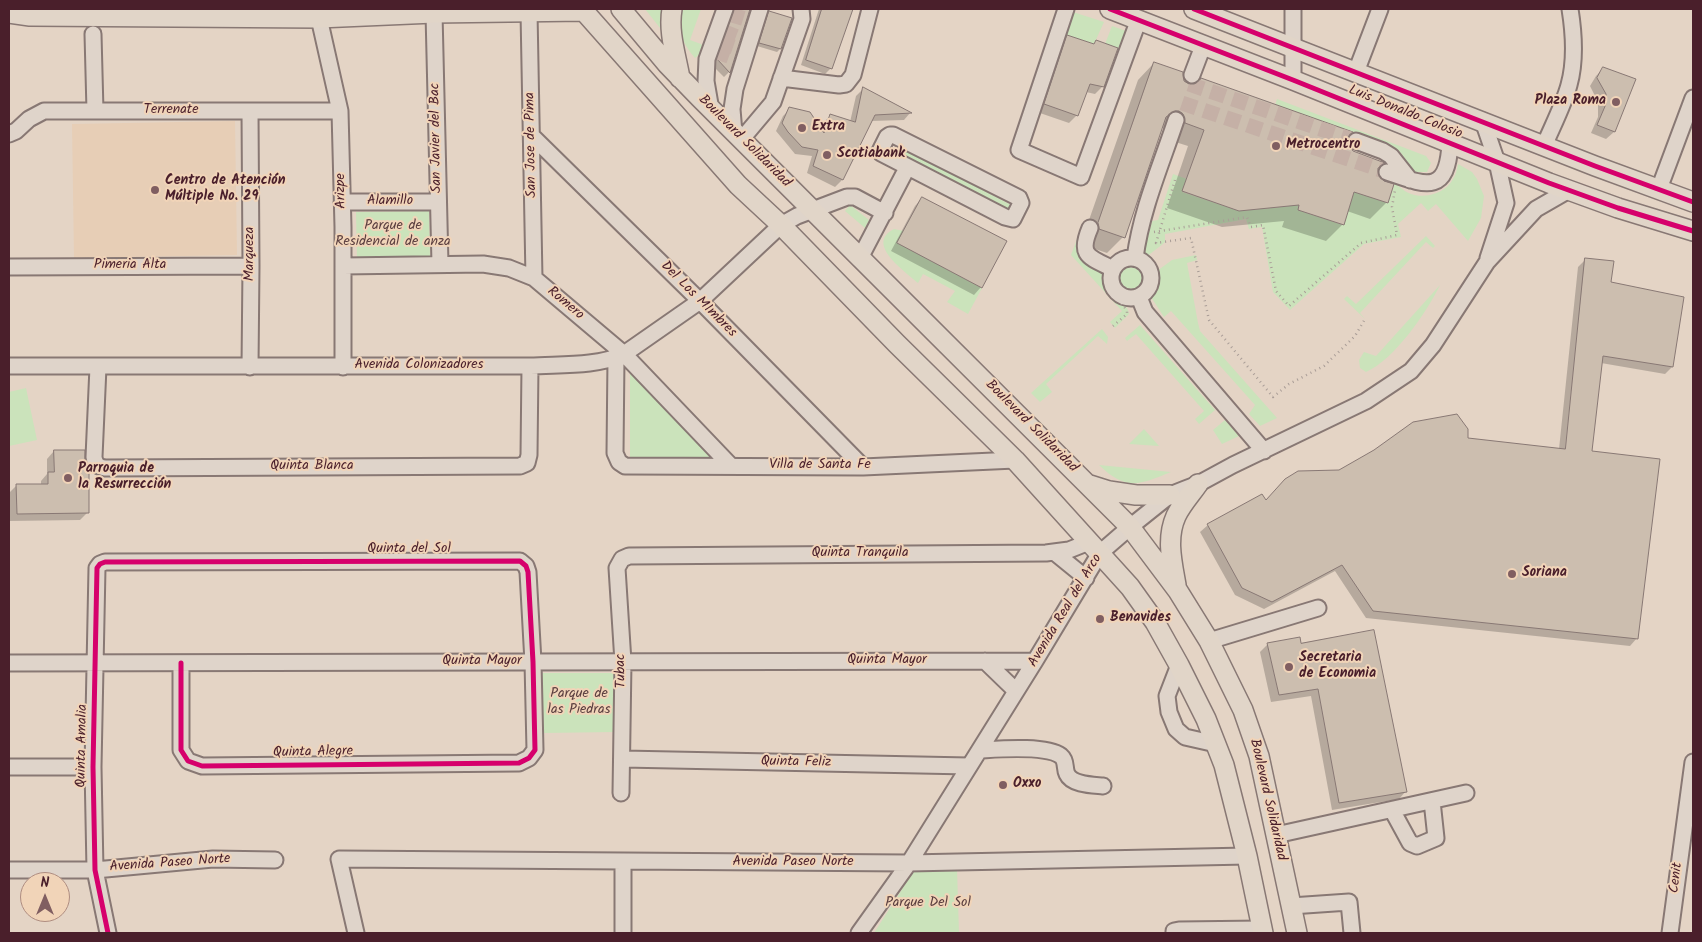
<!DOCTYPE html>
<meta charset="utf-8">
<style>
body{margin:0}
#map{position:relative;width:1702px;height:942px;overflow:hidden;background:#e4d4c5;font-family:Kalam,sans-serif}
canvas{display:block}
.frame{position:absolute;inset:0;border:10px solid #4a1f2b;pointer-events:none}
.north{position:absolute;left:20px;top:872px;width:50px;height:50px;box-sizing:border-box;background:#f1d4b8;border:1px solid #ae8c80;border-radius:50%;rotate:0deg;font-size:14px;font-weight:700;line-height:20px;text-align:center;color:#4a1f2b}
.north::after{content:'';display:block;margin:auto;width:18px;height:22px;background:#805e61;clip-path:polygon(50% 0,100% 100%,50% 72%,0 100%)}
</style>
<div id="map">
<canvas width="1702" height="942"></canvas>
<div class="frame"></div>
<div class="north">N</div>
</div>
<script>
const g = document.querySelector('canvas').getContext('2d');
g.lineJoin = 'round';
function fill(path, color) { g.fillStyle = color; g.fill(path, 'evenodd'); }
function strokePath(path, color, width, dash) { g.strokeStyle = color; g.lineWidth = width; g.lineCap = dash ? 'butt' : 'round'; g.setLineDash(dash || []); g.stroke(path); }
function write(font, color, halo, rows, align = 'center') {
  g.font = font + ' Kalam,sans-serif'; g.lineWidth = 4; g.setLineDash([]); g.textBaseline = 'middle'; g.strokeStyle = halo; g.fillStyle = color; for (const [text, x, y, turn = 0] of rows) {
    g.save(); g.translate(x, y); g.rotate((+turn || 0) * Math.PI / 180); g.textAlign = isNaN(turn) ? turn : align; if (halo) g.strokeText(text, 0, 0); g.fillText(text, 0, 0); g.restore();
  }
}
fill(new Path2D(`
 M235,121L237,255L74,258L72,124Z`), '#e7ceb6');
fill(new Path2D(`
 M645,9H663L662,20L664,33Z
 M682,9H701L690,40L701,44L704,47L702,52L695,58C683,44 675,28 682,9Z
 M1073,12L1104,22L1094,44L1065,35Z
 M1112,26L1126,31L1120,49L1105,44Z
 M1277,99L1426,156L1431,163L1427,172H1414L1401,153L1394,148L1359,134L1275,105Z
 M899,146L1013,206L1011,210L897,151Z
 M1458,164L1472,172L1477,179L1484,196L1481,218L1468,241L1436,204L1428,211L1421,203L1398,224L1401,237L1364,244L1290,310L1273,292L1262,227L1249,229L1246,219L1165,234V242L1163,244L1146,257L1143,255L1152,221L1158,220L1173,174L1187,179L1182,192L1239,211L1282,207L1287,191L1302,196L1298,210L1343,225L1354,192L1388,203L1395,183C1400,187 1405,192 1411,194C1425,199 1446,193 1453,179C1456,175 1457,169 1458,164Z
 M850,205L869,220L865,228L845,211Z
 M429,211L430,257L357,259L356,212Z
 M1083,223L1087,224L1082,236C1087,243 1105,265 1107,271C1110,279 1106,286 1112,294C1118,301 1128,304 1129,314L1115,328L1110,322L1122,311L1071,255Z
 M894,229L904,231L898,243L982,288L968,314L947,302L955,291L923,274L918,283C906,272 864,244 894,229Z
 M1426,236L1435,246L1433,248L1426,242L1360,313L1365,319L1344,299L1347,296L1356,304Z
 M1196,255L1197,260L1187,263L1198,323L1200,331L1277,418L1260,426L1249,414L1255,405L1171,311L1164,317L1151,297L1155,284V274L1157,271L1172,260Z
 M1120 278a11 11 0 1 1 22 0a11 11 0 1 1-22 0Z
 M1440,285C1427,312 1394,360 1366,372L1360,368L1359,360L1364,352L1376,356Z
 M1140,325L1215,410L1199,424L1195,419L1204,411L1136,334L1127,341L1125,338Z
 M1102,329L1108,337L1107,344L1098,336L1046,384L1052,392L1040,402L1031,393Z
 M630,362L729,465H630Z
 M26,388L37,440L9,446V392Z
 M1225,420L1239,436L1222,444L1213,430Z
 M1144,429L1159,446L1129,444Z
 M1099,465L1171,472C1139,485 1126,491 1099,465Z
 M542,673H615L616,732L543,733Z
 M957,868L959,933H874L915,869Z`), '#cbe3bb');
fill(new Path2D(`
 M729,9H749L729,72L724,77L712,65Z
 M819,9H852L831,68L825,74L801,65Z
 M769,12L780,49L777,52L757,46L766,16Z
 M1067,37L1093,45L1096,42L1103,86L1095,94L1086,92L1077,115L1069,123L1037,112L1060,44Z
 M1154,63L1189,85L1197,84L1201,80L1346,138L1347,147L1377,169V175L1387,202L1370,219L1347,211L1342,225L1326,241L1282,227L1284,221L1222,227L1167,208L1188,146L1169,140L1167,131L1162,127L1123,237L1107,253L1083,245L1082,240L1138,80Z
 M1604,68L1634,79L1614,132L1606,139L1591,133L1598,117V102L1590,86L1596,76Z
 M863,89L910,113L904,120L871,121L842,180L835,187L807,173L812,156L795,154L776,131L783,116L790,109L821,131L824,122L831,115L850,122L856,96Z
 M922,198L981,287L974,295L891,251L915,206Z
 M1585,260L1610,283L1672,367L1665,374L1601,363L1590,453L1637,638L1630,646L1366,618L1335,571L1264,609L1235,595L1200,532L1208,525L1262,495L1266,501L1340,471L1466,439L1559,449L1578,267Z
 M54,451L88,512L80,520L9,521V493L17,485H41V481L47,474V459Z
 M1268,644H1300L1406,791L1399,799L1332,810L1311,696L1271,702L1260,652Z`), '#0003');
const building = new Path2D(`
 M734,9H750L730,73L717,59Z
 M822,9H853L832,69L806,60Z
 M769,11L792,18L781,49L759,43Z
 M1067,35L1094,44L1096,40L1118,48L1104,87L1090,84L1078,116L1044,104Z
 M1154,62L1183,72L1184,81L1189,84L1198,83L1201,78L1353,132L1347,137V142L1353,151L1385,163L1378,168V174L1384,181L1394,184L1388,203L1354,192L1344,225L1298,210L1299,205L1239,211L1182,191L1204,130L1185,123L1183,114L1179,111H1175L1166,117L1125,238L1099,229L1098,223Z
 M1603,67L1636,79L1615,132L1597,125L1606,104V94L1597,78Z
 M863,87L912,113L875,115L843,180L813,166L818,150L802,147L788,132L782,123L789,107L810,112L824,133L830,114L855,122Z
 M922,197L1007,241L982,288L897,243Z
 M1585,258L1614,261L1611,282L1684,297L1673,367L1603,356L1592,451L1660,459L1638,639L1373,611L1342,565L1272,602L1242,588L1207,524L1262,494L1266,500L1285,479L1298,471L1339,470L1374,450L1413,422L1457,414L1468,429V438L1565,449Z
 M54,450H85V461L89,469V513L17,514L16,484H48V472H54Z
 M1374,630L1407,792L1339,803L1318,689L1279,695L1267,643L1300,637L1301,643Z`);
fill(building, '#ccbeaf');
strokePath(building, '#887874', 1);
strokePath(new Path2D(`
 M729,14L752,21
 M722,31L745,40
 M719,42L742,50
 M715,51L739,60
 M1189,84L1356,141
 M1182,103L1387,172`), '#c5b0a6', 15, [15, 8]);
const minor = new Path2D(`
 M1066,9L1019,150L1081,177L1139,19
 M529,12L534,278
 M434,13L440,264
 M319,18L340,111L343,227V367
 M93,34L95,111
 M1356,72L1380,9
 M1192,75L1203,46
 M781,78L839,85L846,84L853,75L870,9
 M1293,80V9
 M711,110L706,81L707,59L725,9
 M1483,121L1497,162L1506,203L1488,258
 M734,133L732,109L735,89L760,9
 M9,134L16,131L29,119L44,111H340
 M531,135L700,301L863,467
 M890,135H893L1019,198L1021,203L1013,219L1005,217L881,153L880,151L887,137Z
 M741,140L773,102L802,19L801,9
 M1356,141L1383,151L1391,156L1410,180
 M1544,146C1552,127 1564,104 1569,85C1576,60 1574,34 1570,9
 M1387,172C1425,185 1447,196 1450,144
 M1659,189L1693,98
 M342,202H438
 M1090,228C1078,256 1089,257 1113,269
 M860,258L907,168
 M1135,258C1141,211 1161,165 1176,120
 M1111 278a20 20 0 1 1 40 0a20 20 0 1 1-40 0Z
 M343,266L483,264L509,268L534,278L624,354L731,466
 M9,267L251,266
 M1139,297L1145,312L1264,451
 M616,358L615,453L619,462L625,466L863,467L1015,460
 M9,366H530C560,364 596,367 624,354L700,301L781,225L797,216L847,197H855L885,213
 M98,367L94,457C95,464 98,467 105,468L520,466L527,463L529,455L530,366
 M250,367L251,266L250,111
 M1054,552L1086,578
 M1209,641L1318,608
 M985,661L1016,691
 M9,663L1035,661
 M1179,665L1167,696L1169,712L1176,729L1185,737L1216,744
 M980,750C999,749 1046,745 1061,756C1067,761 1064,768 1067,774C1072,785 1093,785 1103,786
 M623,759L969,766
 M9,767H93
 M621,793L623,662L617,568L622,559L629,556L1046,553L1069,550L1089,542
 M1392,810L1410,843L1417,846L1436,838L1432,801
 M1276,835L1466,793
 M623,862V933
 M9,870H95L213,859L275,860
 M1291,906L1349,902L1352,933
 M108,933L95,870L93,767L97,568L100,564L105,562L520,561L526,566L528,572L533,662L535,750L529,758L519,763L202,766L188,761L181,750V663
 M356,933L339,859L909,863L1247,856
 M859,933L909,863L1035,661L1100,553L1130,527L1170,495L1185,489L1198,484L1233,465L1366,401L1411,371L1433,345L1487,262L1536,209L1569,190
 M1174,933V931L1179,930L1262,929
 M1670,933L1693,762`);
const major = new Path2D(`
 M582,9L738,185L781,225L897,344L1015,460L1130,587L1155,622L1179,665L1206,719L1224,765L1247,856L1263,933
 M621,9L667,64L700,98L1130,527L1178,591L1209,641L1243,710L1259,756L1297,933
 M672,9C668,32 676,55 680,78
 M1110,9L1293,80L1549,183L1618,208L1693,231
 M1194,9L1595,166L1693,202
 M9,13L30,16L319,18L434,13L584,11
 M1090,485L1109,491L1136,495H1170
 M1176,585C1172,562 1166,538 1176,516C1181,505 1191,494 1198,484`);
strokePath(minor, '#887874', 19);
strokePath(major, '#887874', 22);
strokePath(new Path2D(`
 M1175,180L1156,243L1191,238L1209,320L1273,397L1289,384L1324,366L1355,336L1365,319
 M1154,232L1247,217L1251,227L1263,225L1276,291L1289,306L1361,243L1397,235L1392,207L1395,190
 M1105,279C1108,295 1120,299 1127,311V314L1113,326`), '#a99d97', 2.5, [1, 4]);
strokePath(minor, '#dfd4ca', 15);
strokePath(major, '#e1d5c8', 19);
strokePath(new Path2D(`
 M1110,9L1293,80L1549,183L1618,208L1693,231
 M1194,9L1595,166L1693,202
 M108,933L95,870L93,767L97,568L100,564L105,562L520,561L526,566L528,572L533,662L535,750L529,758L519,763L202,766L188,761L181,750V663`), '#d6006c', 5);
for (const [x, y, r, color] of [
 [1616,102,5,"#805e61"],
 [802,128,5,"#805e61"],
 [1276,146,5,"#805e61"],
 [827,155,5,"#805e61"],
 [155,190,5,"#805e61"],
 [68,478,5,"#805e61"],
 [1512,574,5,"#805e61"],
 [1100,619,5,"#805e61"],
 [1289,667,5,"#805e61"],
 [1003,785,5,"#805e61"]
]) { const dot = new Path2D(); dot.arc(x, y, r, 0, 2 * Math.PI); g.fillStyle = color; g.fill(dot); strokePath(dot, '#f1d4b8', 2); }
write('bold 14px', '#4a1f2b', '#f1d4b8', [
 ["Plaza Roma",1606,102,"right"],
 ["Extra",812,128],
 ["Metrocentro",1286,146],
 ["Scotiabank",837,155],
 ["Centro de Atención",165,182],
 ["Múltiple No. 29",165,198],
 ["Parroquia de",78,470],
 ["la Resurrección",78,486],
 ["Soriana",1522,574],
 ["Benavides",1110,619],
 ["Secretaria",1299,659],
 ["de Economia",1299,675],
 ["Oxxo",1013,785]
], 'left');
write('14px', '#4a1f2b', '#f1d4b8', [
 ["Terrenate",171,111],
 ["Luis Donaldo Colosio",1405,113,22],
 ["San Javier del Bac",437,138,-91],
 ["Boulevard Solidaridad",744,142,45],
 ["San Jose de Pima",532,145,-91],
 ["Arizpe",342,191,-91],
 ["Alamillo",390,202],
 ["Marqueza",251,254,-90],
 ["Pimeria Alta",130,266],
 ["Del Los MImbres",698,300,45],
 ["Romero",565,304,40],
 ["Avenida Colonizadores",419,366],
 ["Boulevard Solidaridad",1031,427,45],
 ["Villa de Santa Fe",820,466],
 ["Quinta Blanca",312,467],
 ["Quinta del Sol",409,550],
 ["Quinta Tranquila",860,554],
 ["Avenida Real del Arco",1066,611,-59],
 ["Quinta Mayor",887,661],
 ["Quinta Mayor",482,662],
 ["Tubac",622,671,-91],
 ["Quinta Amalia",83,746,-89],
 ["Quinta Alegre",313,753,-1],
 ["Quinta Feliz",796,763,1],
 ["Boulevard Solidaridad",1267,800,77],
 ["Avenida Paseo Norte",793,863],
 ["Avenida Paseo Norte",170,864,-4],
 ["Cenit",1677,878,-83]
]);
write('14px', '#5a3e3f', '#f1d4b8', [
 ["Parque de",393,227],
 ["Residencial de anza",393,243],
 ["Parque de",579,695],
 ["las Piedras",579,711],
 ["Parque Del Sol",928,904]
]);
</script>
